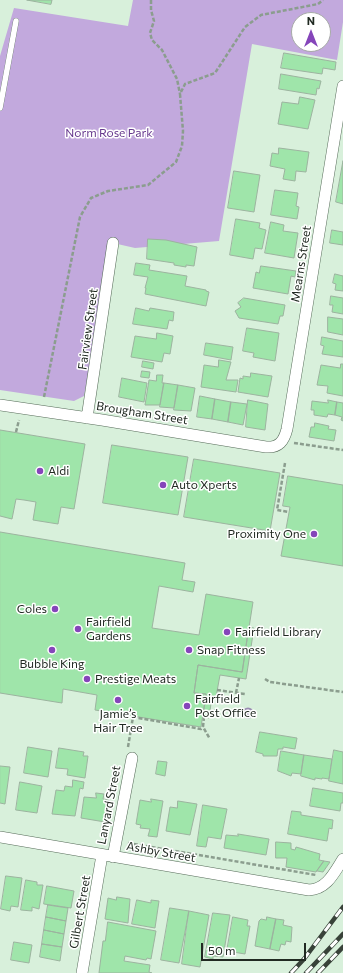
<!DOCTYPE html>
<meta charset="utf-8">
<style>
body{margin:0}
#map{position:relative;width:343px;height:973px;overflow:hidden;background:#d8f0db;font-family:Commissioner,sans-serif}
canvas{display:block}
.north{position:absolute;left:291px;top:12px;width:40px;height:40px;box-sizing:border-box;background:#fff;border:1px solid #a6aaa7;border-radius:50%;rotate:0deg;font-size:11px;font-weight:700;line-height:16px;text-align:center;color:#212a22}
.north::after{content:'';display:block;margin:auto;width:14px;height:18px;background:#8545ba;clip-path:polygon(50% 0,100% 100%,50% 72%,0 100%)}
.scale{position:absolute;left:201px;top:943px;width:105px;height:18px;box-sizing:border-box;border:2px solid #212a22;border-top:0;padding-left:5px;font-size:12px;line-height:14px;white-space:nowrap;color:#212a22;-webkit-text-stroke:3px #fff;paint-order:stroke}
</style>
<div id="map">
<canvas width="343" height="973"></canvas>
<div class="north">N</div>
<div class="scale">50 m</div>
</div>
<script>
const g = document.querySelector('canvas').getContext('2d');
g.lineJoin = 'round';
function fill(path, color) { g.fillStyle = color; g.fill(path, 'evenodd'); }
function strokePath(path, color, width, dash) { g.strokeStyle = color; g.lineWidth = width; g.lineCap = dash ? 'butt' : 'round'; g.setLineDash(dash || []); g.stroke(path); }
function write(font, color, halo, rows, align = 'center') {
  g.font = font + ' Commissioner,sans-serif'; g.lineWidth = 3; g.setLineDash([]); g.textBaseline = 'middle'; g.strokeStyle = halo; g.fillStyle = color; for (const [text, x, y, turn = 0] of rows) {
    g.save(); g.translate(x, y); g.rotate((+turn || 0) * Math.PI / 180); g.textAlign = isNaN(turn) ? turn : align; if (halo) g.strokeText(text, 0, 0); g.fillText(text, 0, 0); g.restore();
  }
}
fill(new Path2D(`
 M133,0H343V22L337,60L252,44L219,241L135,248L113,243L84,396L74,401L0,390V56L14,8L128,26ZM299,20H323V44H299Z`), '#c2a9dd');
const building = new Path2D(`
 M27,0H52L51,4Z
 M284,53L336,62L335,70L323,68L322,74L281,68Z
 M281,74L321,81L319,89L317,88L316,95L279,89Z
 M300,97L315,100L308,129L278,124L282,102L298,104Z
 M279,148L309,152L306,172L296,171L295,181L283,179L285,169L270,166L272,153L278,154Z
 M343,161V204L336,202Z
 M234,171L260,175L254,212L228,208Z
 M275,190L298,193L296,206L299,207L297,219L271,215Z
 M236,219L260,223L259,228L266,230L262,249L255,248L253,259L230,255Z
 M271,222L284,225L283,231L298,233L294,258L265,253Z
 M332,230L343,232V245L330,243Z
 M148,239L166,240L197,247L194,266L186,265V267L174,265V263L147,259Z
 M136,263L150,265L149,270L187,276L185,286L206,290V291L209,292L206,306L145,294L146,288H145L148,277L134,275Z
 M261,266L296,271L295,277L291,276L288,294L253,288L256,272L259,273Z
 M335,274L343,276V291L335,290L336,284L333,283Z
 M331,296L343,298V314L332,312L333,305H330Z
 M244,298L285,305L283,316H280L278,324L239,318L235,311L241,307L238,303Z
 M136,308L149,311L150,308L174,312L173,321L169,320L167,329L133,324Z
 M328,317L343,319V335L328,332Z
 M247,328L279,333L275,361L253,357L254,353L243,351Z
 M157,333L173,336L170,354L164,353L162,362L131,357L135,336L156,339Z
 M322,337L343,341V357L322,354L324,346L321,345Z
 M206,343L233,347L231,360L204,355Z
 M219,360L231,362L226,380H238L236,392L201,387L204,365L218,367Z
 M143,361L154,363L153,369L142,367Z
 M341,364H343V396L327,393L328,386L317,385L321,365L340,368Z
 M142,371L150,372L149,378L141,377Z
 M251,373L272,376L268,397L238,392L240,378L243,379V376L250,377Z
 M157,375H163L162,383H164L160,405H145L149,380L156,381Z
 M122,378L147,383L144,402L119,397Z
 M164,383L178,385L174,408L160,407Z
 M178,385L195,388L191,411L174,410Z
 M200,396L215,399L212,419L197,417Z
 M215,399L231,402L228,422L212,419Z
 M248,400L268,404L265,430L246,427Z
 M328,400L337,402L335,415L328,414L327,417L314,415V410H311L312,401L328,403Z
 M231,402L247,404L243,425L228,422Z
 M337,402L343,403V421L341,420L342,417L335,415Z
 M315,423L329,426L328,429L336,430L334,441L309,437L311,427H314Z
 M0,430L85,444L74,509L61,507L58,524L33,520L36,502L24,500L16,499L12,519L0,516Z
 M112,445L188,457L178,515L103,503Z
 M194,459L280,473L270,531L184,517Z
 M288,476L343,485V566L281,556L290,507L283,506Z
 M0,532L185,563L182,580L195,582L193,592L159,586L152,628L199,635L206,594L253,602L242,672L198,665L194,693L206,694L201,727L95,710L97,695L63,689L62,703L0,693Z
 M249,627L254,628L246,679L220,675L216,697L212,696L209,718L203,717L206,694L194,693L198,665L242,672Z
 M260,732L297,738L295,749L283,747V749H278L277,756H263V754L256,752Z
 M28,747L52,751L48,777L24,773Z
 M59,748L84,752L83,756H88L85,778L67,775L68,769L56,768Z
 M334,750L343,752V784L329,781Z
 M281,751L304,755L301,774L292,773L291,776L278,771Z
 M304,755L332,759L329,779L322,778V779L315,778V780L301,776Z
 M158,761L167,762L165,776L156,774Z
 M0,766L10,767L5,804L0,803Z
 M73,780L84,782L83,789L80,788L75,816L52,814L56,790L64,791L65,786L72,787Z
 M20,782L42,786L37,813L16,810Z
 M313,788L343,793V803H341L340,811L310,806Z
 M96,793L104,794L103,799L109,800L105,822L81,818L84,797L96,798Z
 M151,799L163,801L157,837L148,836L150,829L140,828L141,825L136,824L140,800L151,802Z
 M178,801L197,804L190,835L166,831L170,807L177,808Z
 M203,805L227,809L221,839L208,837L206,847L197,846Z
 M292,811L301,812V815L333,820L332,829L329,828L327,841L288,834Z
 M238,834L269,839L266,855L224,848L226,835L238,836Z
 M276,842L291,843V849L295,850L296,847L320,854L319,860L324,861L316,872L286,867L287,858H276Z
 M324,861L330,862L323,872L317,871Z
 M6,876L22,878L18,907L11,906L10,911L1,909Z
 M26,880L37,882V885H43L39,909L32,907V911L21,910Z
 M47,886L74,891L71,908L44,904Z
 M117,897L130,899L128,923L105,919L108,898L116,900Z
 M137,900L151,903V900L159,901L155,928L132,924Z
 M48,905L68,908L66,921L46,917Z
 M170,908L189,911L179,963L161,960Z
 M189,911L209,915L200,967L182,964Z
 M213,913L230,915L223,957L213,956V959L205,957Z
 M46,917L66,921L64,934L44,930Z
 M233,917L248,920L247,926H250L245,954L227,951Z
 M267,917L276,919L270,949L255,946L259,921L261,919L266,920Z
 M276,919L284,920L283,925L292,927L291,942L286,941L285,945L281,944L279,951L270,949Z
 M108,922L156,931L151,959L147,958L146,960L125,956L124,961L150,965L149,972L152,973H99L103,941H105Z
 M44,930L64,934L62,947L42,944Z
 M14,942L32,945L29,963L11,960Z
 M42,944L62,947L60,961L40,957Z`);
fill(building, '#9fe5aa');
strokePath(building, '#9cb39f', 1);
const lane = new Path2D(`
 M0,108L16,21`);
const street = new Path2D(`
 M0,405L102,420L266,447C279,448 284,441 287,429L343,86
 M87,418L113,243
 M0,837L309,890C327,889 334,873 343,859
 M113,857L132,758
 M82,973L102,855`);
strokePath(lane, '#566b59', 6);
strokePath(street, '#566b59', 12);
strokePath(new Path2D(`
 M151,0V10L154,21L150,33L152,40L162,50L177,79L180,94
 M44,397L80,217L91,198L108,191L148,185L176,162L182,146L183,131L180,94L185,84L215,73L245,27L261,15L318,4L323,0
 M16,432L19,420
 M294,443L343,450
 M285,463L277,510L289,512
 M265,679L270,682L343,692
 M217,690L245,694
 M236,693L239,678
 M209,715L217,709
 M204,717L203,727L210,739
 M128,747L133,717L201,729L203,727
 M128,843L316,875`), '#8b9d8e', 2.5, [4, 2]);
strokePath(lane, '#fff', 5.5);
strokePath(street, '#fff', 11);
const rail = new Path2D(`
 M291,973L304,959L343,907
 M306,973L343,934
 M318,973L343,947`);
strokePath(rail, '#384239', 4.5);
strokePath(rail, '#fff', 3, [9]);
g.fillStyle = '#9a8cb1';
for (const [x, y] of [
 [248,713]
]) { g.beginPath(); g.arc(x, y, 5.5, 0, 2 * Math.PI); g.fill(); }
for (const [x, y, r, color] of [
 [40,471,4,"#8545ba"],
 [163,485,4,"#8545ba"],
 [314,534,4,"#8545ba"],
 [55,609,4,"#8545ba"],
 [78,629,4,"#8545ba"],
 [227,632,4,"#8545ba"],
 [52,650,4,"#8545ba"],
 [189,650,4,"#8545ba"],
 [87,679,4,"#8545ba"],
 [118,700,4,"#8545ba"],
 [187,706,4,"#8545ba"]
]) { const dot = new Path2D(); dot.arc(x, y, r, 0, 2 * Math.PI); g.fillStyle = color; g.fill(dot); strokePath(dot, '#fff', 1.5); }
write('12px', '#673a8e', '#fff', [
 ["Norm Rose Park",109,133]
]);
write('12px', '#212a22', '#fff', [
 ["Mearns Street",301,264,-81],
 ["Fairview Street",88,329,-82],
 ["Brougham Street",142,413,9],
 ["Lanyard Street",109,805,-79],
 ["Ashby Street",161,852,10],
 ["Gilbert Street",80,912,-80]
]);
write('12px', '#212a22', '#fff', [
 ["Aldi",48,471],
 ["Auto Xperts",171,485],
 ["Proximity One",306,534,"right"],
 ["Coles",47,609,"right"],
 ["Fairfield",86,622],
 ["Gardens",86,636],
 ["Fairfield Library",235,632],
 ["Snap Fitness",197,650],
 ["Bubble King",52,664,"center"],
 ["Prestige Meats",95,679],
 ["Fairfield",195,699],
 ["Post Office",195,713],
 ["Jamie’s",118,714,"center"],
 ["Hair Tree",118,728,"center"]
], 'left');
</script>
